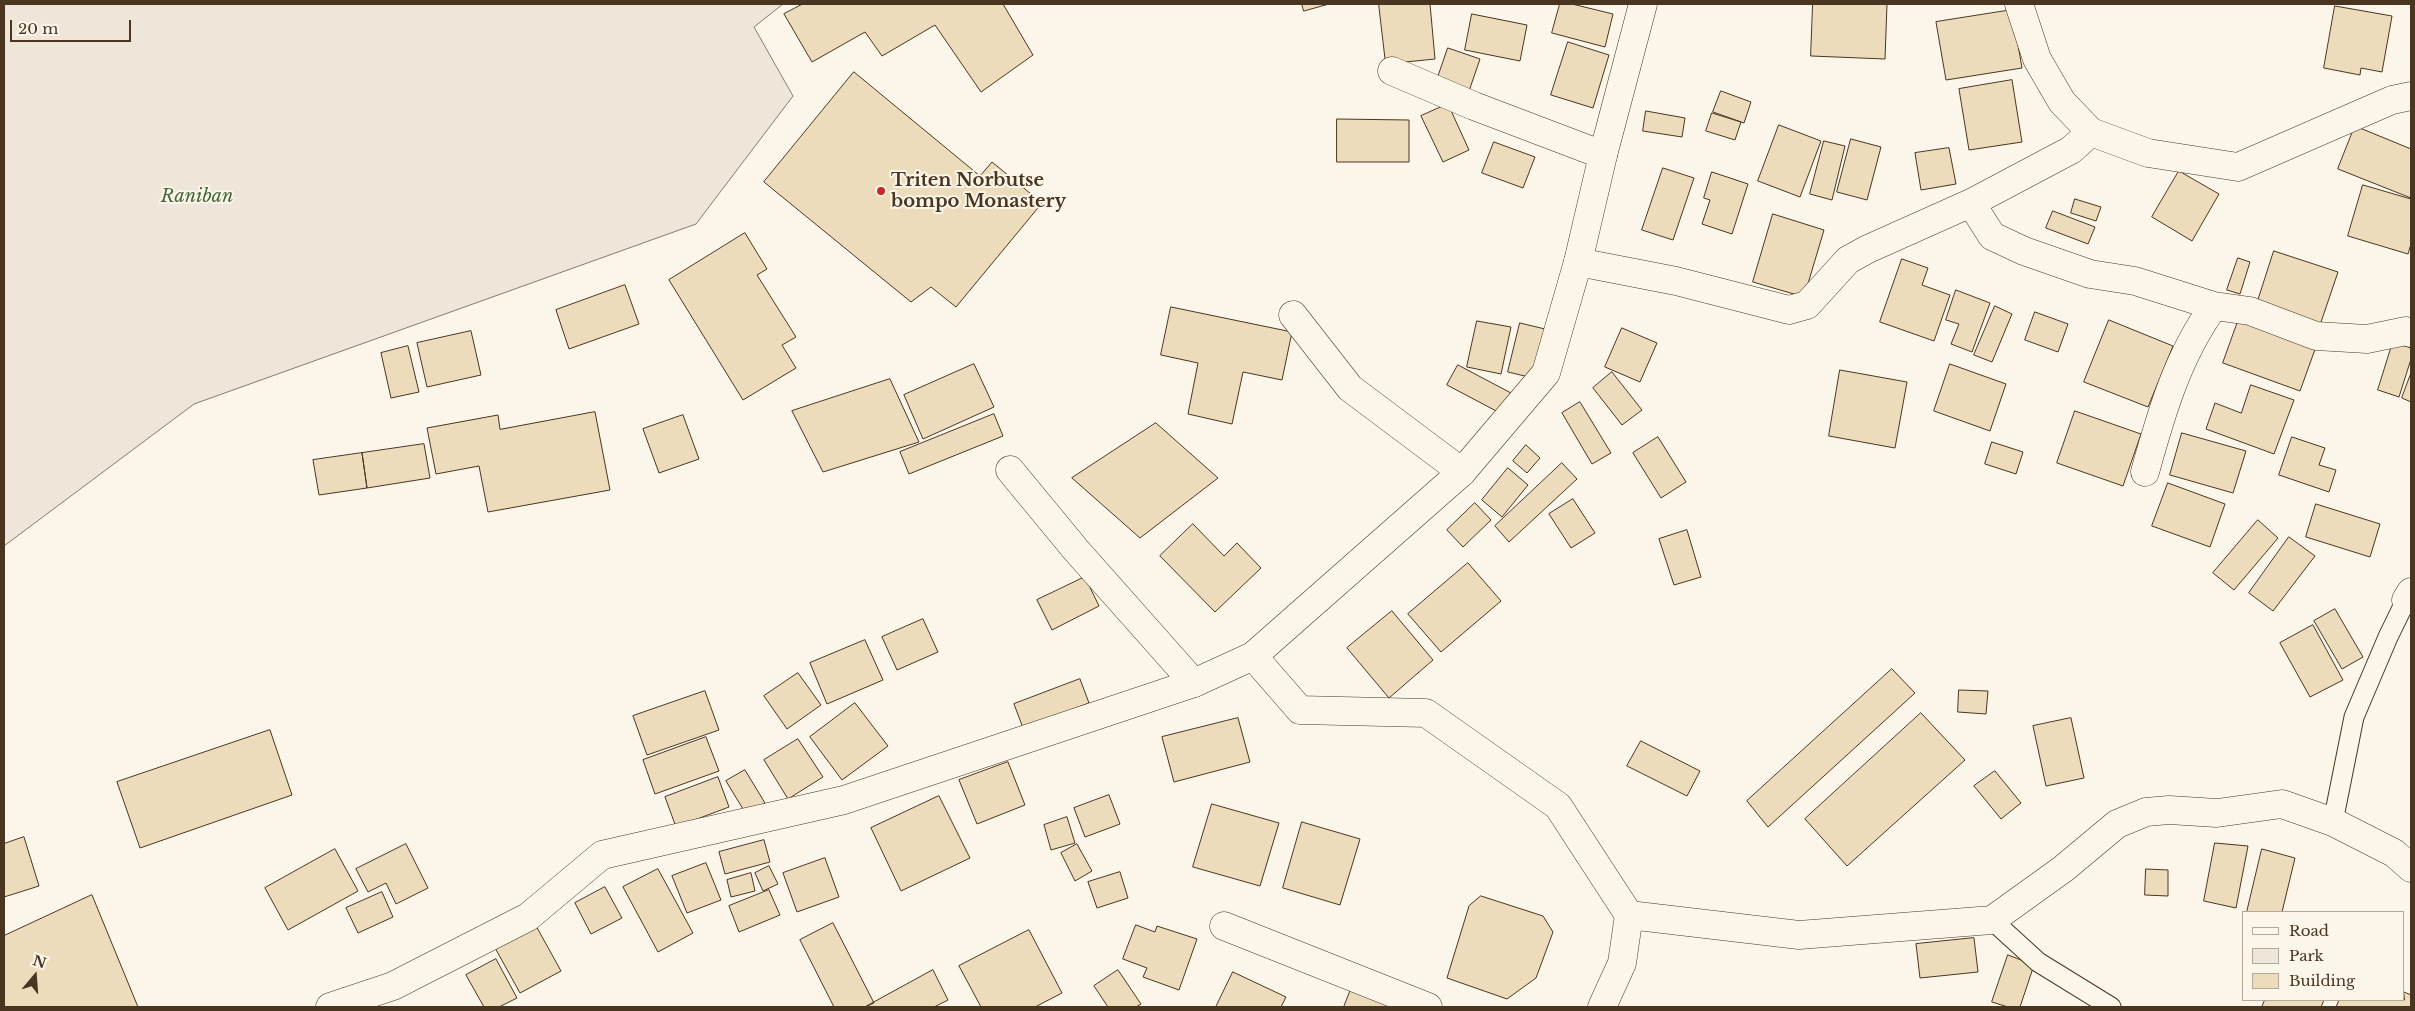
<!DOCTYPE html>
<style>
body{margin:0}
#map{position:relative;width:2415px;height:1011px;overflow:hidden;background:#fbf6e9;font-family:"Libre Baskerville",serif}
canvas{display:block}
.frame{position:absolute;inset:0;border:5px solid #4a3520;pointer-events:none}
.legend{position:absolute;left:2242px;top:911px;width:162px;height:90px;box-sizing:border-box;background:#fbf6e9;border:1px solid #b4a999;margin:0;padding:6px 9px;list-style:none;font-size:15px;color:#4a3520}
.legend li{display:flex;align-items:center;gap:10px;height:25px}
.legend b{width:25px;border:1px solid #b4a999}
.north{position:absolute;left:10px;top:951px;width:50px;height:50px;-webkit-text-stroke:4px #fbf6e9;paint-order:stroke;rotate:18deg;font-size:14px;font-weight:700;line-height:20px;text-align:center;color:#4a3520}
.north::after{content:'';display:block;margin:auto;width:18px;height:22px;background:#4a3520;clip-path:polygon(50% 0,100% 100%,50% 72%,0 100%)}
.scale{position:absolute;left:10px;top:20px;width:121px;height:22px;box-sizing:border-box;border:2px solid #4a3520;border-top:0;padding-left:6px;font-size:15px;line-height:18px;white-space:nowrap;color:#4a3520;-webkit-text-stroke:4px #fbf6e9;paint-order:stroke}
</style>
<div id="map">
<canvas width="2415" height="1011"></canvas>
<div class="frame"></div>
<ul class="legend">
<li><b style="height:6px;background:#fbf6e9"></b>Road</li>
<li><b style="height:14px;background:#ede6d9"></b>Park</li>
<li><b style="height:14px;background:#ecdcbc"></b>Building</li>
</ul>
<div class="north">N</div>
<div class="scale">20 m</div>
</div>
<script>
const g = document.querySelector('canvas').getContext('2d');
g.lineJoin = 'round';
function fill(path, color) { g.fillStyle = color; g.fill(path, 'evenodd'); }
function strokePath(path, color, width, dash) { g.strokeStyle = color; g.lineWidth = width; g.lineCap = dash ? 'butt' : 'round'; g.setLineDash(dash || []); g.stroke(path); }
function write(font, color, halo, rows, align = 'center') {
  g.font = font + ' "Libre Baskerville",serif'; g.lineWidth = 4; g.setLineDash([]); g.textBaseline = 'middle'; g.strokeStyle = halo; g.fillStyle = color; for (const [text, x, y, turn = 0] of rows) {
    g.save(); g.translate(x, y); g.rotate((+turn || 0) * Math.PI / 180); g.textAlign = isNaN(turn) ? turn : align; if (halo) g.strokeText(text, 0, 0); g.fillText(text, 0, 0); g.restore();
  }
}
const green = new Path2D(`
 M4,4H783L754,27L793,96L696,224L194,404L4,546Z`);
fill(green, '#ede6d9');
strokePath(green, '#887966', 1);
const building = new Path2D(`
 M803,4H1003L1033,55L981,92L935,25L882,56L865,32L812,62L784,14Z
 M1302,4H1329L1304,11Z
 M1379,4H1430L1435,59L1386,64Z
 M1560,4H1572L1613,14L1605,47L1552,33Z
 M1813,4H1887L1885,59L1811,56Z
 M2335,6L2392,16L2382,72L2361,68L2360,75L2324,68Z
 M2012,10L2022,68L1946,80L1936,22Z
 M1472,14L1527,25L1520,61L1465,50Z
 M1568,42L1609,55L1593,108L1551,95Z
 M1448,48L1480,59L1468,94L1436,83Z
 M854,72L980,176L992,162L1042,203L956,307L931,287L911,302L764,182Z
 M2012,80L2022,142L1969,150L1959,89Z
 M1721,91L1751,102L1744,123L1713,112Z
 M1448,104L1469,150L1443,162L1421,116Z
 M1646,111L1685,118L1682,137L1643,131Z
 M1712,113L1741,122L1735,140L1706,131Z
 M1337,119L1409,120V162H1337Z
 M1779,125L1821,141L1800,197L1758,181Z
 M2355,126L2411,149V198L2338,169Z
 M1851,139L1881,147L1867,200L1837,192Z
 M1824,141L1845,146L1832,200L1810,194Z
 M1494,142L1535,157L1523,188L1482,173Z
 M1949,148L1956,184L1921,190L1915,153Z
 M1663,168L1694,178L1673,240L1642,230Z
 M2179,171L2219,194L2192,241L2152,217Z
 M1712,172L1748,184L1732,234L1702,224L1710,200L1704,198Z
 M2363,185L2411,199V244L2408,254L2348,236Z
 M2075,199L2101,207L2096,221L2071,213Z
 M2053,211L2095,227L2088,244L2046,228Z
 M1773,214L1824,230L1804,297L1753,282Z
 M745,233L767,269L757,275L796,337L782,345L796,368L743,400L669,280Z
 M2274,251L2338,272L2318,331L2255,310Z
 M2238,258L2250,262L2240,294L2227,290Z
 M1902,259L1928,268L1922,285L1950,295L1934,341L1880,322Z
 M625,285L639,324L569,349L556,310Z
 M1956,290L1990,303L1972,352L1951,344L1959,324L1946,320Z
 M1995,306L2012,314L1992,362L1974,355Z
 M1171,307L1292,332L1282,380L1243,372L1232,424L1188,414L1198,363L1161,355Z
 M2035,312L2068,324L2058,352L2025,340Z
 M2241,313L2318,341L2300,391L2223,363Z
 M2109,320L2173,346L2148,407L2084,382Z
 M1477,321L1511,327L1501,374L1467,367Z
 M1520,323L1545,329L1533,378L1508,372Z
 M1622,328L1657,343L1640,382L1605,367Z
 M471,331L481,375L427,387L417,343Z
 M2393,342L2411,348V359L2399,397L2378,390Z
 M408,346L419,392L391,398L381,353Z
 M974,364L994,407L923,439L904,395Z
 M1950,364L2006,384L1990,431L1934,411Z
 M1458,365L1511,393L1500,413L1447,385Z
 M1840,370L1907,382L1895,448L1829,436Z
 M1612,372L1642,410L1622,425L1593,388Z
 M2411,373V402L2402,398Z
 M890,379L919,442L823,472L792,411Z
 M2251,385L2294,400L2274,454L2206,429L2215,403L2241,413Z
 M1580,402L1611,453L1592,464L1562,413Z
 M2075,411L2141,434L2123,486L2057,463Z
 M595,412L610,490L488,512L479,466L436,474L427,428L498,415L500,429Z
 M994,414L1003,436L909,474L900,452Z
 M683,415L699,459L659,473L643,429Z
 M1156,423L1218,478L1140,538L1072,478Z
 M2182,433L2246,451L2233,493L2170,475Z
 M1658,437L1686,482L1661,498L1633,453Z
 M2292,437L2325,448L2319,465L2336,470L2329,492L2279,475Z
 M1992,442L2023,452L2016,474L1985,464Z
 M424,444L430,478L367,488L362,453Z
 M1526,445L1540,458L1527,473L1513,461Z
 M362,453L367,488L319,495L313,460Z
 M1562,463L1577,479L1509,542L1495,526Z
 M1508,468L1528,485L1502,517L1482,500Z
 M2168,483L2225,504L2210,547L2152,526Z
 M1573,499L1595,533L1571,548L1549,514Z
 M1475,503L1491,520L1463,547L1447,530Z
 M2316,504L2380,524L2370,557L2306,537Z
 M2258,520L2278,538L2234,590L2213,573Z
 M1193,524L1224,556L1237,543L1261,568L1215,612L1160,556Z
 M1687,530L1701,577L1674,585L1659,539Z
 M2289,537L2315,556L2273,611L2249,593Z
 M1468,563L1501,601L1441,652L1408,614Z
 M1085,577L1099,606L1052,630L1037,600Z
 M2335,609L2363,657L2342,669L2314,621Z
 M1392,611L1433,660L1389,698L1347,648Z
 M923,619L938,652L897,670L882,637Z
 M2313,625L2343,680L2310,697L2280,643Z
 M865,640L883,680L827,704L810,663Z
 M1892,669L1915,693L1768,827L1747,801Z
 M798,673L821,705L787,729L764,696Z
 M1080,679L1089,703L1023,728L1014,704Z
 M1959,690L1988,691L1986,714L1958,712Z
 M705,691L719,730L647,755L633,716Z
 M855,703L888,746L842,780L810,737Z
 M1921,713L1965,760L1847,866L1805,819Z
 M1238,718L1250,762L1174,782L1162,737Z
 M2071,718L2084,778L2046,786L2033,726Z
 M270,730L292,795L140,848L117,782Z
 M706,737L719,771L655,794L643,760Z
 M798,739L823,777L788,799L764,760Z
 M1641,741L1700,771L1687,796L1627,766Z
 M1008,762L1025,805L977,824L959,780Z
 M745,770L765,803L746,814L726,781Z
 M1995,771L2021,803L2001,819L1974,786Z
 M718,777L729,807L676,827L665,797Z
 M1109,795L1120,824L1085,837L1074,808Z
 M939,796L970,858L901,891L871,828Z
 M1212,804L1279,823L1260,886L1193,867Z
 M1067,817L1075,843L1051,850L1044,825Z
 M1302,822L1360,839L1340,905L1283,888Z
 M24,837L39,886L4,897V844Z
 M764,840L770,862L725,874L719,852Z
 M2215,843L2248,846L2236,908L2204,901Z
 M406,844L428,888L396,904L386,883L368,892L356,869Z
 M1077,844L1092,871L1075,881L1061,853Z
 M335,849L358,891L288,930L265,888Z
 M2262,849L2295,858L2282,912H2247Z
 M825,858L839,897L797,912L783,873Z
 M706,863L721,900L687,913L672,876Z
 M769,866L778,884L763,891L755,873Z
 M658,869L693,933L658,952L623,887Z
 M2146,869L2168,870V896L2145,895Z
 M1120,872L1128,898L1097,908L1088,882Z
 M751,873L755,891L731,897L727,880Z
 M605,887L622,918L591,934L575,903Z
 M769,890L780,915L739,932L729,906Z
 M382,892L393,917L358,933L346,908Z
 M92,895L138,1007H4V936Z
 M1481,896L1543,916L1553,932L1536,978L1507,999L1447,978L1469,906Z
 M833,923L874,1003L865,1007H834L800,940Z
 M535,924L561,971L520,993L494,946Z
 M1136,925L1155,932L1157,926L1197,939L1179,990L1143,977L1147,968L1123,959Z
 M1029,930L1062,993L1035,1007H981L959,966Z
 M1974,938L1978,972L1920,978L1916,944Z
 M2008,955L2034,965L2020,1007H2008L1992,1002Z
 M496,959L517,998L499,1007H484L466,975Z
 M933,970L948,1000L934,1007H865Z
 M1118,970L1141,1004L1136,1007H1108L1094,986Z
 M1233,972L1286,997L1281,1007H1216Z
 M1351,989L1401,1007H1344Z
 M2404,992L2411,995V1007H2336L2339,1000H2404Z
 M2265,1000H2324L2321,1007H2262Z`);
fill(building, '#ecdcbc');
strokePath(building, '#4a3520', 1);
const lane = new Path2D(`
 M2333,822L2354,717L2388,637L2406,600
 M1992,920L2038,962L2111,1007`);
const street = new Path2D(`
 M2019,4L2037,59L2062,102L2091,132L2148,153L2238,167L2392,100L2411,96
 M1392,71L1474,106L1603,155
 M1971,203L1992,236L2024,251L2090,274L2135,281L2214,306
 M1578,262L1676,281L1789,310L1807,305L1848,260L1868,249L1971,203L2071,150L2091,132
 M1293,315L1350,388L1462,472
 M1010,470L1076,550L1194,683
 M2145,472C2161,414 2178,355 2214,306L2250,311L2316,336L2367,339L2406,331L2411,333
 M2406,600L2411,592
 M1253,656L1300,710L1426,713L1558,806L1629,915L1622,963L1602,1007
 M1629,915L1799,935L1992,920L2063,869L2117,824L2146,812L2169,810L2217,813L2282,804L2333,822L2394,853L2411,868
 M1224,926L1428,1007`);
const secondary = new Path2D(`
 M330,1007L393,986L528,917L602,855L844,800L1194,683L1253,656L1462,472L1546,373L1578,262L1603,155L1643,4`);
strokePath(lane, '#4a3520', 21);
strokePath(street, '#4a3520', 29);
strokePath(secondary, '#4a3520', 29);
strokePath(lane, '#fbf6e9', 19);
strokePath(street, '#fbf6e9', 28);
strokePath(secondary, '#fbf6e9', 28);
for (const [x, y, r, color] of [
 [881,191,5,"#c62828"]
]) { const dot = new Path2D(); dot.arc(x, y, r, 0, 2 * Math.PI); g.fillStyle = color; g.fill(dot); strokePath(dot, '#fbf6e9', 2); }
write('bold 18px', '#4a3520', '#fbf6e9', [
 ["Triten Norbutse",891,181],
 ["bompo Monastery",891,202]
], 'left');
write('italic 18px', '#436837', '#fbf6e9', [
 ["Raniban",197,197]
]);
</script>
